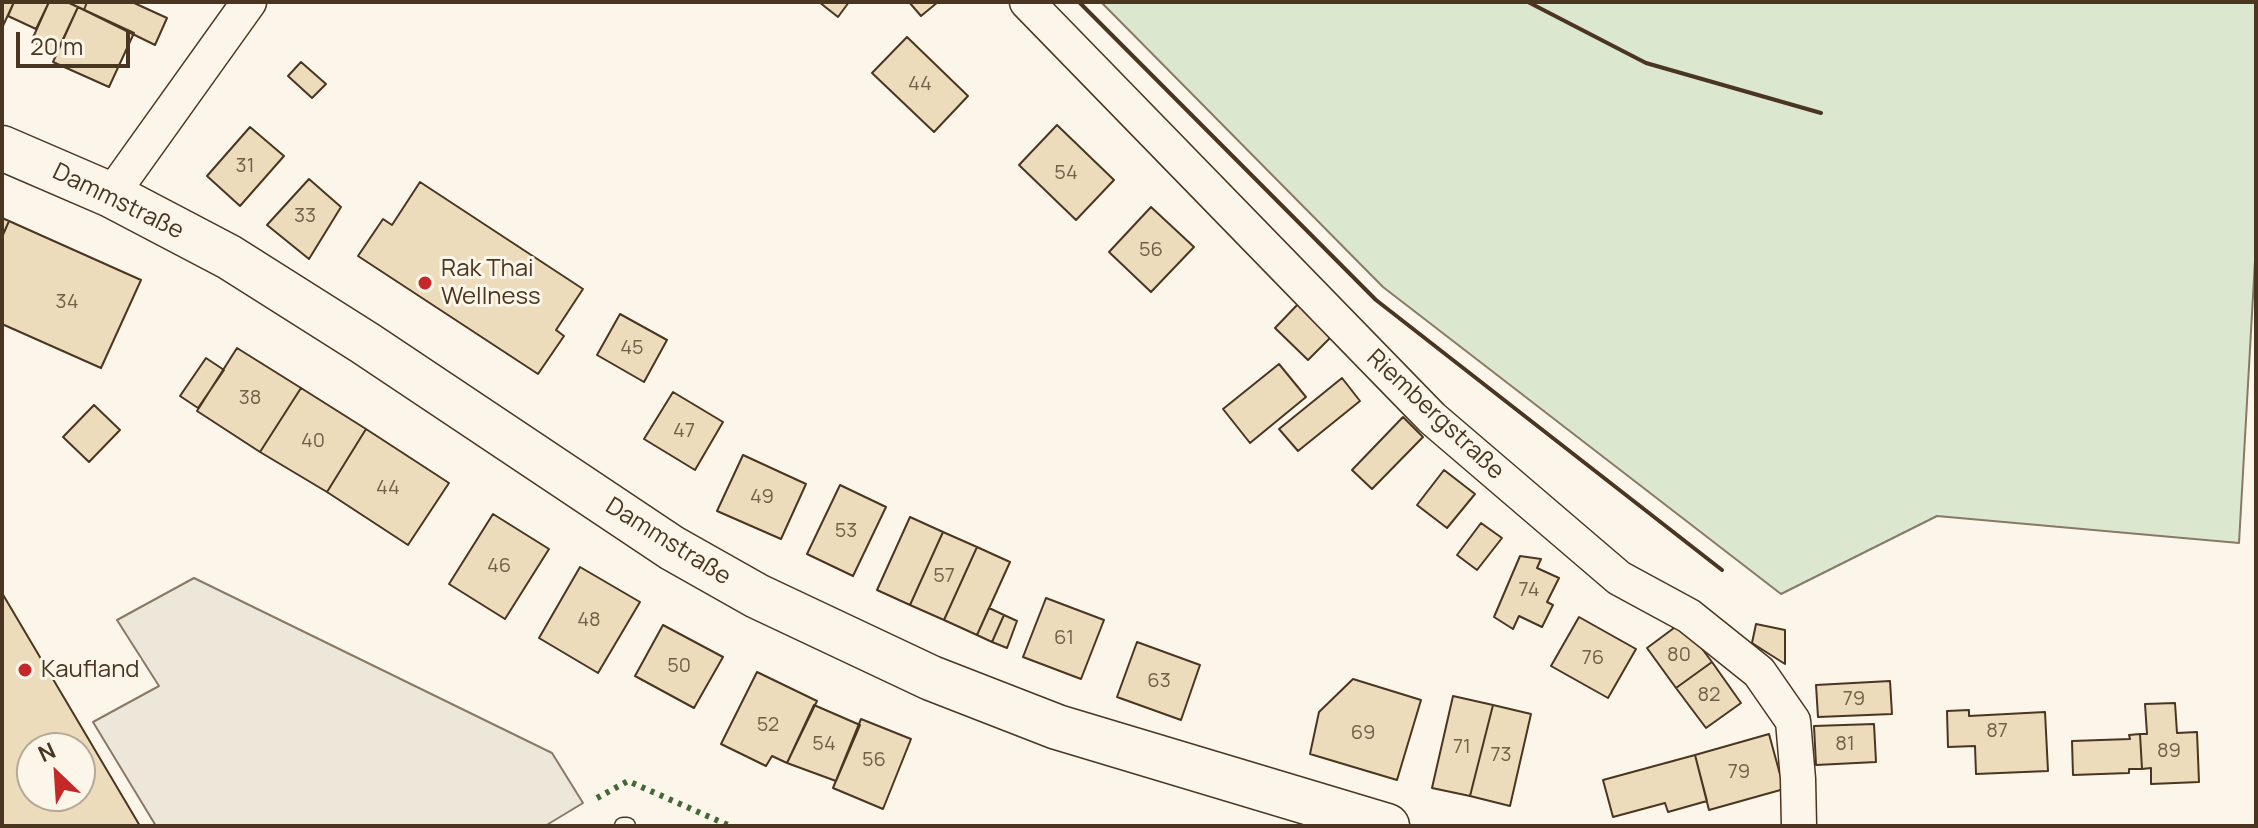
<!DOCTYPE html>
<meta charset="utf-8">
<style>
body{margin:0}
#map{position:relative;width:2258px;height:828px;overflow:hidden;background:#fbf6e9;font-family:Manrope,sans-serif}
canvas{display:block}
.frame{position:absolute;inset:0;border:4px solid #4a3520;pointer-events:none}
.north{position:absolute;left:16px;top:732px;width:80px;height:80px;box-sizing:border-box;background:#fbf6e9;border:2px solid #b4a999;border-radius:50%;rotate:335deg;font-size:22px;font-weight:700;line-height:32px;text-align:center;color:#4a3520}
.north::after{content:'';display:block;margin:auto;width:28px;height:36px;background:#c62828;clip-path:polygon(50% 0,100% 100%,50% 72%,0 100%)}
.scale{position:absolute;left:16px;top:32px;width:114px;height:36px;box-sizing:border-box;border:4px solid #4a3520;border-top:0;padding-left:10px;font-size:24px;line-height:28px;white-space:nowrap;color:#4a3520;-webkit-text-stroke:6px #fbf6e9;paint-order:stroke}
</style>
<div id="map">
<canvas width="2258" height="828"></canvas>
<div class="frame"></div>
<div class="north">N</div>
<div class="scale">20 m</div>
</div>
<script>
const g = document.querySelector('canvas').getContext('2d');
g.lineJoin = 'round';
function fill(path, color) { g.fillStyle = color; g.fill(path, 'evenodd'); }
function strokePath(path, color, width, dash) { g.strokeStyle = color; g.lineWidth = width; g.lineCap = dash ? 'butt' : 'round'; g.setLineDash(dash || []); g.stroke(path); }
function write(font, color, halo, rows, align = 'center') {
  g.font = font + ' Manrope,sans-serif'; g.lineWidth = 6; g.setLineDash([]); g.textBaseline = 'middle'; g.strokeStyle = halo; g.fillStyle = color; for (const [text, x, y, turn = 0] of rows) {
    g.save(); g.translate(x, y); g.rotate((+turn || 0) * Math.PI / 180); g.textAlign = isNaN(turn) ? turn : align; if (halo) g.strokeText(text, 0, 0); g.fillText(text, 0, 0); g.restore();
  }
}
const green = new Path2D(`
 M1101,2H2256V243L2239,543L1937,516L1781,594L1383,287Z`);
fill(green, '#dce7d0');
strokePath(green, '#887966', 2);
const parking = new Path2D(`
 M194,578L552,753L583,803L545,826H156L93,722L159,686L117,620Z`);
fill(parking, '#ede7d9');
strokePath(parking, '#887966', 2);
const building = new Path2D(`
 M2,2H14L2,28Z
 M14,2H49L36,29L8,16Z
 M49,2H67L78,7L56,54L31,42Z
 M67,2H87L84,10Z
 M87,2H132L167,18L155,45L84,10Z
 M819,2H849L838,17Z
 M909,2H938L921,16Z
 M78,7L134,33L109,87L53,62Z
 M907,37L968,96L934,132L872,73Z
 M301,62L326,84L312,98L288,76Z
 M1057,125L1114,180L1076,220L1019,165Z
 M250,127L284,156L240,206L207,176Z
 M309,179L341,207L309,259L267,225Z
 M420,182L583,289L556,330L564,336L538,374L358,256L383,219L392,225Z
 M1151,207L1194,247L1151,292L1109,252Z
 M2,218L9,221L2,237Z
 M9,221L141,280L101,368L2,324V237Z
 M1300,302L1334,334L1308,360L1275,328Z
 M620,314L667,340L644,382L597,355Z
 M237,348L301,388L260,452L197,411Z
 M206,358L224,370L198,408L180,396Z
 M1279,364L1306,397L1250,443L1223,409Z
 M1342,378L1360,401L1298,451L1279,429Z
 M301,388L366,429L327,492L260,452Z
 M673,392L723,422L695,470L644,439Z
 M94,405L120,430L89,462L63,437Z
 M1403,417L1423,437L1372,489L1352,470Z
 M366,429L449,483L408,545L327,492Z
 M743,455L806,484L781,539L717,511Z
 M1444,470L1475,494L1447,528L1417,505Z
 M840,485L886,507L853,576L807,554Z
 M493,514L549,549L505,619L449,584Z
 M910,517L943,532L910,605L877,590Z
 M1481,523L1502,538L1477,570L1457,555Z
 M943,532L977,547L944,620L910,605Z
 M977,547L1010,562L977,635L944,620Z
 M1520,556L1541,559L1537,568L1559,578L1547,602L1553,605L1542,627L1519,616L1513,629L1494,617Z
 M580,567L640,602L598,673L539,638Z
 M2,593L140,826H2ZM32,748H80V796H32Z
 M1046,598L1104,620L1081,679L1023,657Z
 M989,608L1004,615L992,642L977,635Z
 M1004,615L1017,621L1007,648L992,642Z
 M1579,617L1636,649L1608,698L1551,666Z
 M1682,622L1712,662L1676,688L1647,648Z
 M1756,624L1785,630V664L1752,643Z
 M663,625L723,657L694,708L635,676Z
 M1137,642L1200,665L1181,720L1117,697Z
 M1712,662L1741,703L1706,728L1676,688Z
 M757,672L817,701L787,763L772,756L766,766L721,744Z
 M1353,679L1421,700L1397,780L1310,754L1319,712Z
 M1890,681L1892,714L1818,717L1816,685Z
 M1453,696L1493,705L1470,796L1432,788Z
 M2175,703L2177,733L2197,732L2199,782L2151,784V768L2142,769L2140,734H2147L2145,704Z
 M814,705L860,725L836,781L787,763Z
 M1493,705L1531,714L1510,806L1470,796Z
 M1969,710V716L2045,712L2048,771L1976,774L1975,746L1948,747L1947,711Z
 M861,719L911,739L883,809L833,788Z
 M1874,724L1876,762L1816,765L1814,726Z
 M1769,734L1784,789L1709,810L1695,755Z
 M2140,734L2142,769H2129V773L2073,775L2072,741L2130,739L2129,735Z
 M1695,755L1707,801L1668,812L1665,803L1613,817L1603,780Z`);
fill(building, '#ecdcbc');
strokePath(building, '#4a3520', 2);
const lane = new Path2D(`
 M623,826H627`);
const street = new Path2D(`
 M1027,2L1432,418L1619,578L1689,616L1759,672L1793,721L1798,779L1799,826
 M111,195L249,2`);
const secondary = new Path2D(`
 M2,148L111,195L229,257L365,343L672,548L757,596L931,678L1057,727L1387,826`);
strokePath(lane, '#4a3520', 19);
strokePath(street, '#4a3520', 37);
strokePath(secondary, '#4a3520', 47);
strokePath(lane, '#fbf6e9', 16);
strokePath(street, '#fbf6e9', 34);
strokePath(secondary, '#fbf6e9', 44);
strokePath(new Path2D(`
 M597,798L628,781L730,826`), '#436837', 6, [4, 6]);
strokePath(new Path2D(`
 M1079,2L1376,300L1722,570
 M1528,2L1646,63L1821,113`), '#4a3520', 4);
for (const [x, y, r, color] of [
 [425,283,8,"#c62828"],
 [25,670,8,"#c62828"]
]) { const dot = new Path2D(); dot.arc(x, y, r, 0, 2 * Math.PI); g.fillStyle = color; g.fill(dot); strokePath(dot, '#fbf6e9', 3); }
write('20px', '#725f47', null, [
 ["44",920,84],
 ["31",245,166],
 ["54",1066,173],
 ["33",305,216],
 ["56",1151,250],
 ["34",67,302],
 ["45",632,348],
 ["38",250,398],
 ["47",684,431],
 ["40",313,441],
 ["44",388,488],
 ["49",762,497],
 ["53",846,531],
 ["46",499,566],
 ["57",944,576],
 ["74",1529,590],
 ["48",589,620],
 ["61",1064,638],
 ["80",1679,655],
 ["76",1593,658],
 ["50",679,666],
 ["63",1159,681],
 ["82",1709,695],
 ["79",1854,699],
 ["52",768,725],
 ["87",1997,731],
 ["69",1363,733],
 ["54",824,744],
 ["81",1845,744],
 ["71",1462,747],
 ["89",2169,751],
 ["73",1501,755],
 ["56",874,760],
 ["79",1739,772]
]);
write('24px', '#4a3520', '#fbf6e9', [
 ["Dammstraße",118,202,26],
 ["Riembergstraße",1435,415,43],
 ["Dammstraße",668,542,32]
]);
write('24px', '#4a3520', '#fbf6e9', [
 ["Rak Thai",441,269],
 ["Wellness",441,297],
 ["Kaufland",41,670]
], 'left');
</script>
